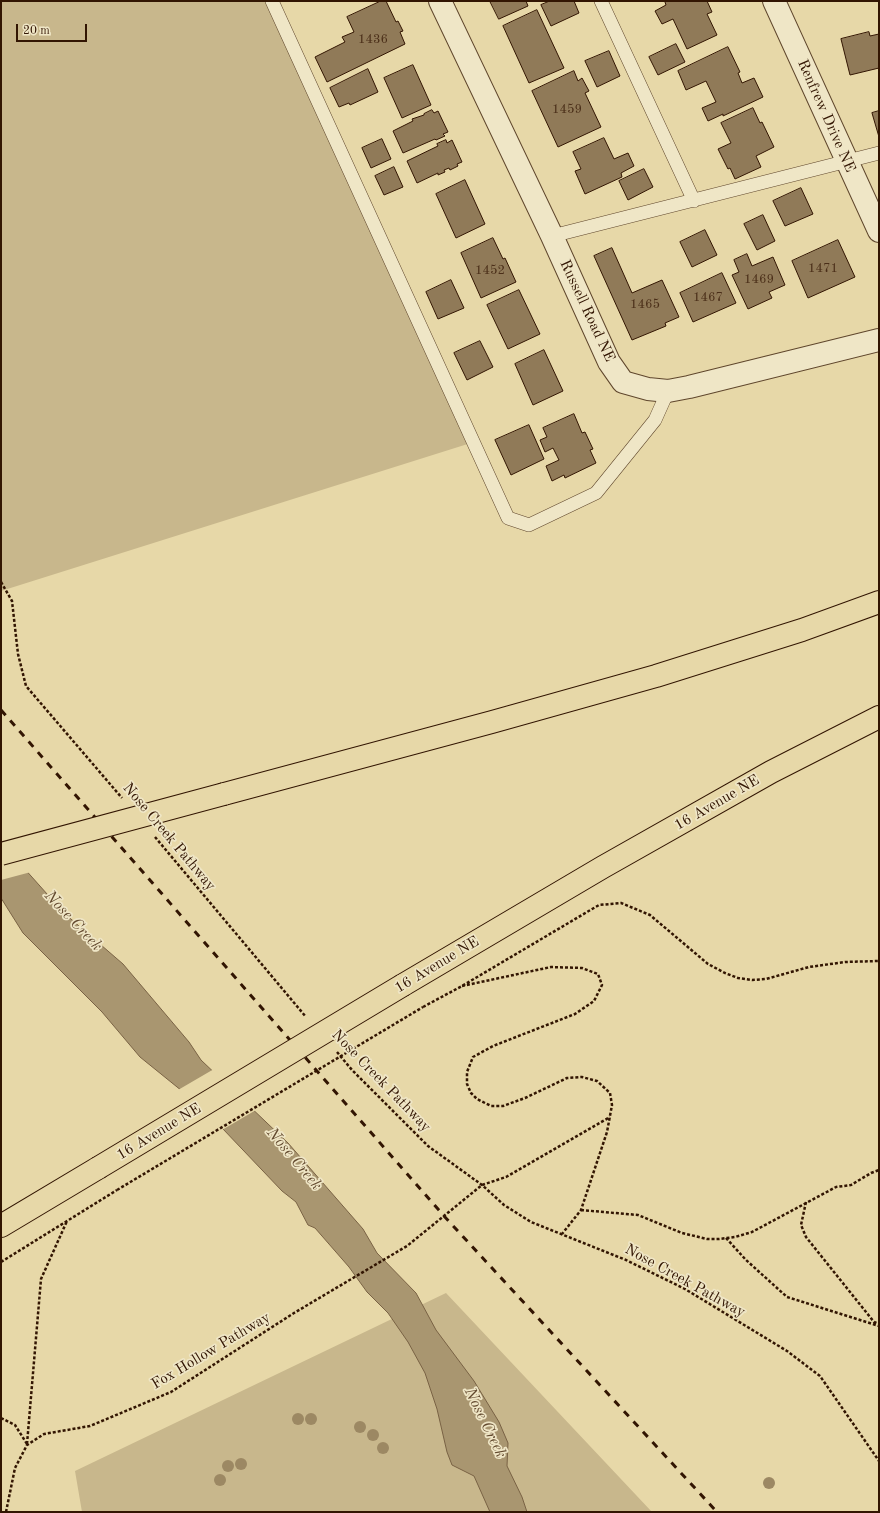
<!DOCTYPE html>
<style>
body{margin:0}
#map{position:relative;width:880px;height:1513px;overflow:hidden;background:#e7d8a8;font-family:"Old Standard TT",serif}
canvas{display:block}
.frame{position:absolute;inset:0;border:2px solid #321502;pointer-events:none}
.scale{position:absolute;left:16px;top:24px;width:71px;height:18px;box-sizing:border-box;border:2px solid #321502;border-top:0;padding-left:5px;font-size:12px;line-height:14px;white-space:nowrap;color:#321502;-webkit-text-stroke:3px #efe6c6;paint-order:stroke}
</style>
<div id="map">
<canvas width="880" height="1513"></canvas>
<div class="frame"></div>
<div class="scale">20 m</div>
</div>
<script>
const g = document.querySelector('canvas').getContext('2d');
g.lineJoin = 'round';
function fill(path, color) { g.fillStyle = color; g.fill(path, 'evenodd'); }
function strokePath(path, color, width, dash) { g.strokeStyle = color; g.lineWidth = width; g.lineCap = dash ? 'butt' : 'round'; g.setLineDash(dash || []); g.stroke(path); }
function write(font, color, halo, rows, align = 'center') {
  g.font = font + ' "Old Standard TT",serif'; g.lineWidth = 3.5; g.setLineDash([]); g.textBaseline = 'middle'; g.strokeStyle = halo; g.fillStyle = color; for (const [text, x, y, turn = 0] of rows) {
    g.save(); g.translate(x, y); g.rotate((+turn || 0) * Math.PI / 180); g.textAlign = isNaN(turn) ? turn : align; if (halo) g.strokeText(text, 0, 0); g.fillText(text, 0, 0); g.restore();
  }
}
fill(new Path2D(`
 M1,1H272L474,442L1,591Z
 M446,1293L652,1512H82L75,1471Z`), '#c8b78c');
const water = new Path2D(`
 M1,836L23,867L64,913L123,964L189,1042L201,1060L288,1143L363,1229L377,1253L416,1293L436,1330L474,1381L499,1422L508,1443L507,1466L522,1497L527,1512H490L474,1476L452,1465L447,1452L437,1409L425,1373L408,1342L388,1313L367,1292L349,1267L315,1228L308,1225L296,1202L282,1191L203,1108L140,1057L102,1012L23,933L1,898Z`);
fill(water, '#a99670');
strokePath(water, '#796244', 1);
fill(new Path2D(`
 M1,834L3,835L31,872L1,880Z
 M214,1069L256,1110L222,1130L202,1109L178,1090Z`), '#e7d8a8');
const building = new Path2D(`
 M381,1H386L396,22L398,21L403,31L400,32L405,44L327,82L315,57L345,42L342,37L354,32L347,17Z
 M490,1H526L528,6L499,19Z
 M550,1H574L579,13L551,26L541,5Z
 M668,1H707L712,12L707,14L717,35L687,49L673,19L662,24L655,11L666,5L665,2Z
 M537,10L564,68L529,83L503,26Z
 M869,32L870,36L879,34V68L850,75L841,39Z
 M676,44L685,62L658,75L649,57Z
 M728,47L740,72L738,73L742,83L754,78L763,97L723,116V114L708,121L702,108L716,102L706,81L686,90L678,71Z
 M609,51L620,76L597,87L585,61Z
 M413,65L431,105L402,118L384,78Z
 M368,69L378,92L350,105L349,103L339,107L330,88Z
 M574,71L578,81L582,78L589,91L585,93L601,127L558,147L532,91Z
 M753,108L760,123L762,122L774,147L756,156L761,167L735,179L730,168L728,169L718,149L731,143L721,123Z
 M432,110L434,113L438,111L448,132L443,134L445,136L436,140L435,139L403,153L393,131L413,121L412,119L424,115V114Z
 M879,111V137L872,113Z
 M604,138L614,159L628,153L634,166L621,173L622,177L585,194L575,171L581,169L573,152Z
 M382,139L391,159L371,168L362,148Z
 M446,140L447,143L452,140L462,162L457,164L458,166L450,170L449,168L444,170L445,172L438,175V173L417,183L407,161L438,146L437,144Z
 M394,167L403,187L384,195L375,176Z
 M644,169L653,187L628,200L619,181Z
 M465,180L485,224L456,238L436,194Z
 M801,188L813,214L785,226L773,201Z
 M763,215L775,241L757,250L744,224Z
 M705,230L717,255L692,267L680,242Z
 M493,238L503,259L505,258L516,282L481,298L461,253Z
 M838,240L855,277L808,298L792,261Z
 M612,248L632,293L662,280L679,317L665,323L666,326L632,340L594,256Z
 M747,254L752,266L773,257L785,285L769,292L772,298L748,309L732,275L739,272L734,260Z
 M722,273L736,303L693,322L680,293Z
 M451,280L464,308L438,319L426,292Z
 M519,290L540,334L508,349L487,305Z
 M480,341L493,367L467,380L454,353Z
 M544,350L563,391L533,405L515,364Z
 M574,414L582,433L585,432L593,449L590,450L596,463L565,478L564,475L552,481L546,466L559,460L553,448L545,452L540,440L547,437L543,428Z
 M529,425L544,459L511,475L495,440Z`);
fill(building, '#907a58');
strokePath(building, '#321502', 1);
const service = new Path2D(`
 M272,1L508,518L529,525L596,493L655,420L668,391
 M601,1L694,201
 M552,236L879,153`);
const minor = new Path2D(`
 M440,1L552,236L609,362L623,382L648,389L668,391L689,387L879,340
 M774,1L879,231`);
const trunk = new Path2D(`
 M224,794L492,722L656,676L802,630L879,602
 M403,985L603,867L771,772L879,717
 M1,1226L98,1168`);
strokePath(service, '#5f462c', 14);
strokePath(minor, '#5f462c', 24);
strokePath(trunk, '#321502', 24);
strokePath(new Path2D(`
 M1,582L12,601L18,654L26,686L122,798
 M155,837L306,1017
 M462,986L551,967L582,968L598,974L602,985L594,1001L575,1014L493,1046L473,1057L467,1072V1084L471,1093L477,1099L491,1106H503L525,1098L567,1078L582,1077L597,1081L610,1093L612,1105L607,1132L581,1210L562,1234
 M423,1007L462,986L587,912L599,905L621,903L650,915L708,964L725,973L738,978L752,980L766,979L809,967L845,962L879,961
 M337,1052L352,1070L428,1146L482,1185L504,1205L531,1222L626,1260L685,1289L787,1351L820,1376L879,1461
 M806,1202L801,1225L806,1237L874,1322L879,1324
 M581,1210L638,1215L682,1233L707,1239H719L735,1237L752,1232L836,1187L851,1185L871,1173L879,1170
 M726,1238L746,1260L787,1297L879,1326
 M1,1262L117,1190
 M1,1418L15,1425L27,1444
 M27,1444L41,1279L67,1221
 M6,1512L15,1468L27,1445L44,1434L90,1426L171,1392L294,1313L407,1246L482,1185L506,1177L610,1117`), '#321502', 2.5, [3, 2]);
strokePath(service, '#efe6c6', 13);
strokePath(minor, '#efe6c6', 22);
strokePath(trunk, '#e7d8a8', 22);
strokePath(new Path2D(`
 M1,710L444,1216L717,1512`), '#321502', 3, [7, 7]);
const trunkBridge = new Path2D(`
 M1,854L224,794
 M98,1168L403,985`);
strokePath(trunkBridge, '#321502', 24, []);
strokePath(new Path2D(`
 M117,1190L423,1007`), '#321502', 2.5, [3, 2]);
strokePath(trunkBridge, '#e7d8a8', 22);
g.fillStyle = '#9c8863';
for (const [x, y] of [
 [298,1419],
 [311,1419],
 [360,1427],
 [373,1435],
 [383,1448],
 [241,1464],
 [228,1466],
 [220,1480],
 [769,1483]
]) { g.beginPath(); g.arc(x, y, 6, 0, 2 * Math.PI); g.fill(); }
write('13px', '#4a2e18', null, [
 ["1436",373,40],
 ["1459",567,110],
 ["1471",823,269],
 ["1452",490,271],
 ["1469",759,280],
 ["1467",708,298],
 ["1465",645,305]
]);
write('15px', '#321502', '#efe6c6', [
 ["Renfrew Drive NE",826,116,66],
 ["Russell Road NE",587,311,65],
 ["16 Avenue NE",717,803,-30],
 ["Nose Creek Pathway",169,837,50],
 ["16 Avenue NE",437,965,-31],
 ["Nose Creek Pathway",381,1081,46],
 ["16 Avenue NE",159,1132,-31],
 ["Nose Creek Pathway",685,1281,29],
 ["Fox Hollow Pathway",211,1351,-31]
]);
write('italic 16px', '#62492e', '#efe6c6', [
 ["Nose Creek",73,921,47],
 ["Nose Creek",294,1159,50],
 ["Nose Creek",485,1423,64]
]);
</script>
